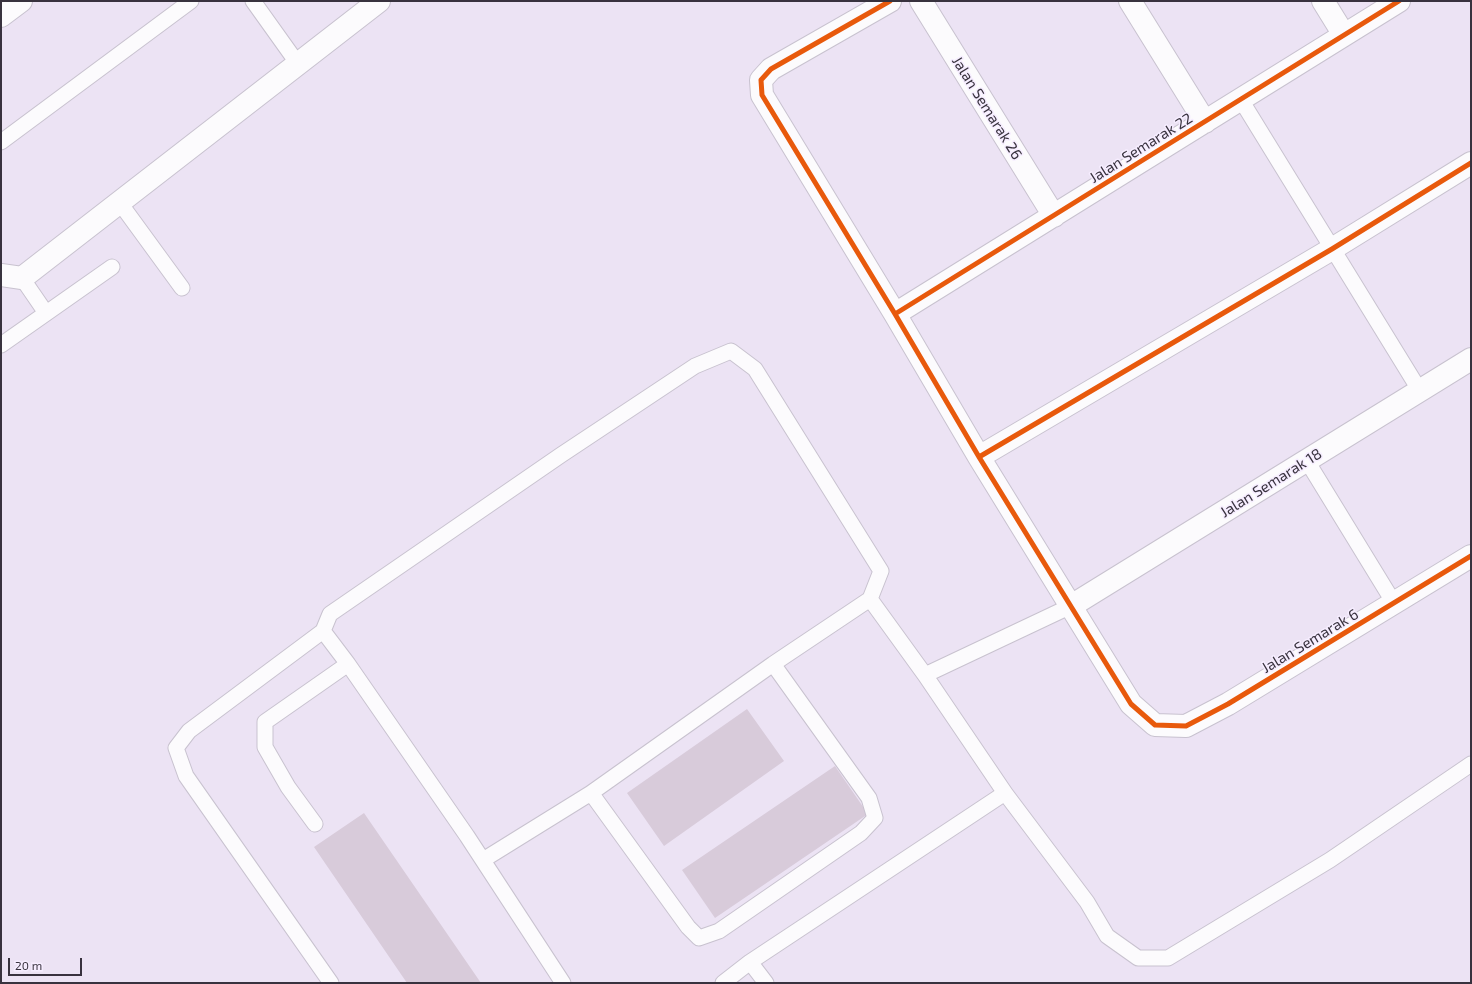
<!DOCTYPE html>
<style>
body{margin:0}
#map{position:relative;width:1472px;height:984px;overflow:hidden;background:#ece3f4;font-family:"Exo 2",sans-serif}
canvas{display:block}
.frame{position:absolute;inset:0;border:2px solid #38323e;pointer-events:none}
.scale{position:absolute;left:8px;top:958px;width:74px;height:18px;box-sizing:border-box;border:2px solid #38323e;border-top:0;padding-left:5px;font-size:12px;line-height:14px;white-space:nowrap;color:#38323e;-webkit-text-stroke:3px #f6edff;paint-order:stroke}
</style>
<div id="map">
<canvas width="1472" height="984"></canvas>
<div class="frame"></div>
<div class="scale">20 m</div>
</div>
<script>
const g = document.querySelector('canvas').getContext('2d');
g.lineJoin = 'round';
function fill(path, color) { g.fillStyle = color; g.fill(path, 'evenodd'); }
function strokePath(path, color, width, dash) { g.strokeStyle = color; g.lineWidth = width; g.lineCap = dash ? 'butt' : 'round'; g.setLineDash(dash || []); g.stroke(path); }
function write(font, color, halo, rows, align = 'center') {
  g.font = font + ' "Exo 2",sans-serif'; g.lineWidth = 3; g.setLineDash([]); g.textBaseline = 'middle'; g.strokeStyle = halo; g.fillStyle = color; for (const [text, x, y, turn = 0] of rows) {
    g.save(); g.translate(x, y); g.rotate((+turn || 0) * Math.PI / 180); g.textAlign = isNaN(turn) ? turn : align; if (halo) g.strokeText(text, 0, 0); g.fillText(text, 0, 0); g.restore();
  }
}
fill(new Path2D(`
 M747,709L784,761L664,846L627,793Z
 M835,766L868,814L715,918L682,870Z
 M364,813L481,983H407L314,847Z`), '#d8cbda');
const service = new Path2D(`
 M253,1L298,64
 M1241,100L1420,391
 M1,142L191,1
 M120,203L182,288
 M22,278L46,313
 M1,345L112,267
 M1307,461L1394,603
 M870,599L925,675L1005,793L1087,902L1107,936L1138,958H1168L1330,860L1471,764
 M323,631L348,664L467,836L563,983
 M925,675L1071,606
 M591,793L688,927L699,938L719,931L861,833L875,818L869,798L773,664
 M315,824L288,787L265,747V722L348,664
 M750,962L766,983
 M331,983L186,776L176,748L189,731L323,631L330,614L561,455L695,366L731,351L755,369L881,571L870,599L773,664L591,793L483,860
 M723,983L750,962L1005,793`);
const minor = new Path2D(`
 M890,1L771,69L761,80L762,95L895,314L979,457L1131,704L1155,725L1186,726L1228,704L1471,556
 M921,1L1054,216
 M1130,1L1205,122
 M1323,1L1344,35
 M1,16L21,1
 M1,275L22,278L379,1
 M895,314L1399,1
 M979,457L1332,249L1471,163
 M1071,606L1471,359`);
strokePath(service, '#c8c2cf', 17);
strokePath(minor, '#c8c2cf', 24);
strokePath(service, '#fcfbfd', 15);
strokePath(minor, '#fcfbfd', 22);
strokePath(new Path2D(`
 M890,1L771,69L761,80L762,95L895,314L979,457L1131,704L1155,725L1186,726L1228,704L1471,556
 M895,314L1399,1
 M979,457L1332,249L1471,163`), '#e8590c', 5);
write('15px', '#38323e', '#f6edff', [
 ["Jalan Semarak 26",987,108,58],
 ["Jalan Semarak 22",1141,148,-32],
 ["Jalan Semarak 18",1271,483,-32],
 ["Jalan Semarak 6",1310,641,-31]
]);
</script>
